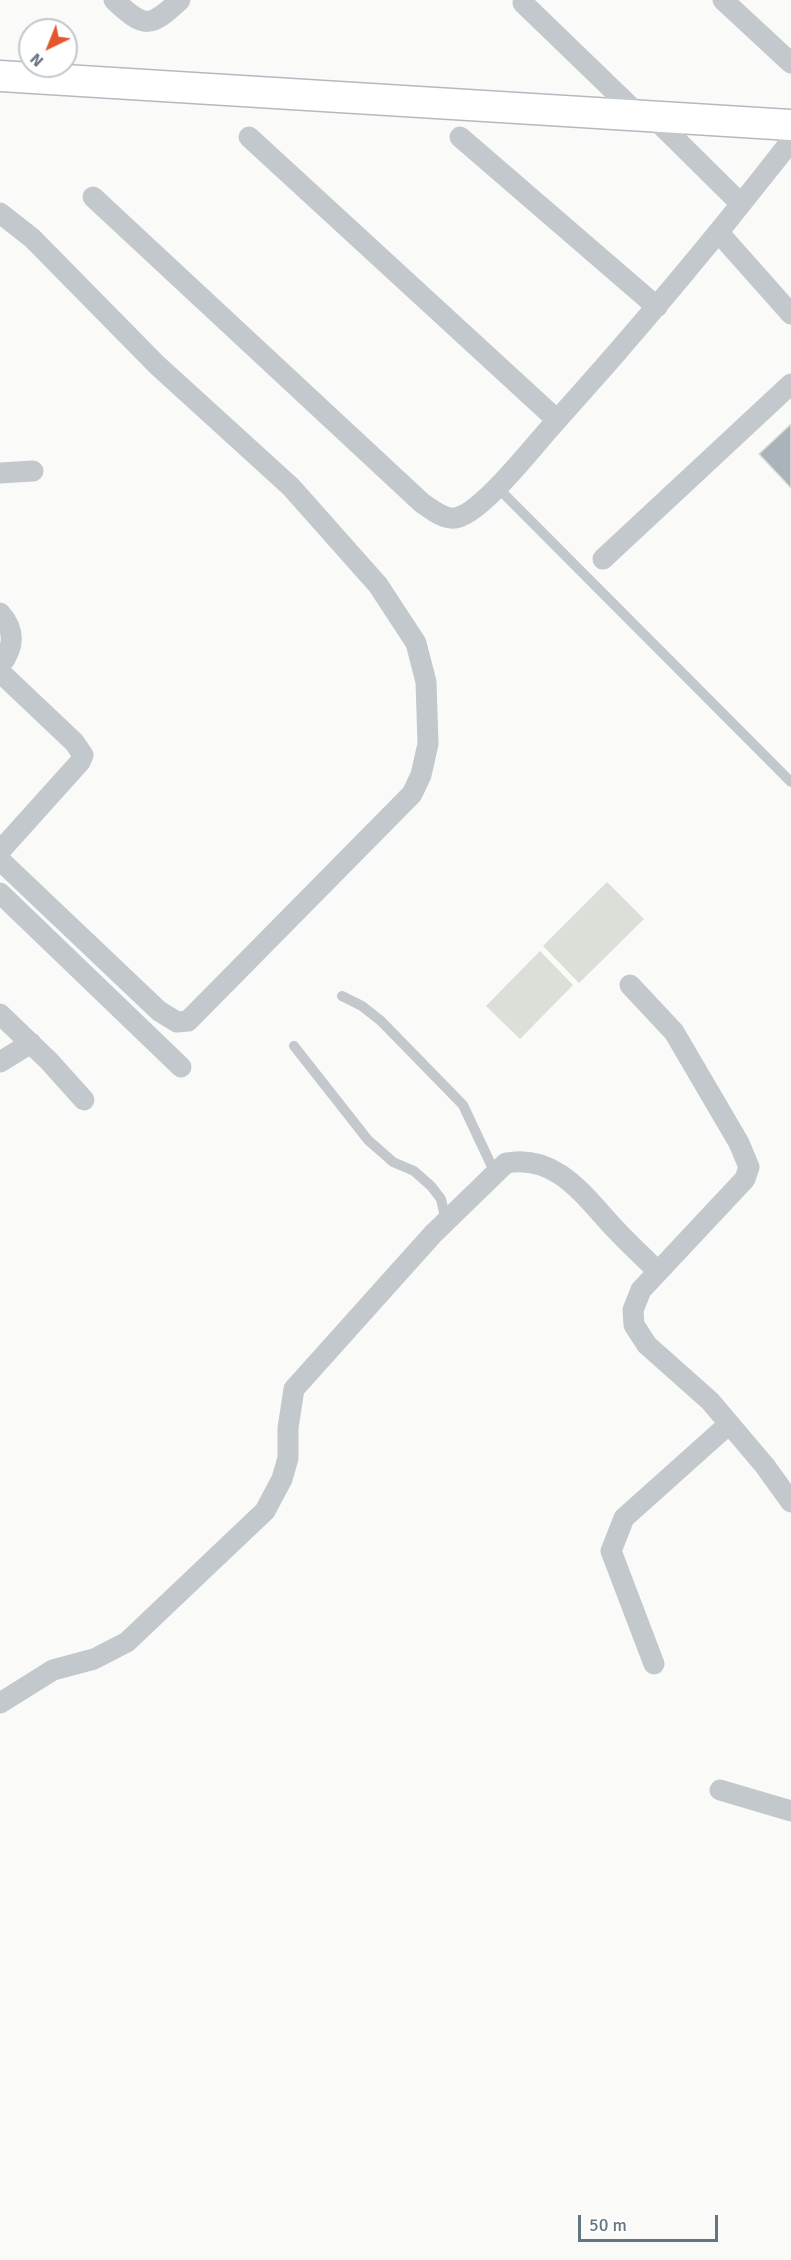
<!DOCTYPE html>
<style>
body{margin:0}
#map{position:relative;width:791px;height:2260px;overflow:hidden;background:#fafaf8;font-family:Signika,sans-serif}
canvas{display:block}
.north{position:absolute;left:18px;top:18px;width:60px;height:60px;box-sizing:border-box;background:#fff;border:2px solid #c1c8cd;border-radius:50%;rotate:223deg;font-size:16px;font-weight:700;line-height:24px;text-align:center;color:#657683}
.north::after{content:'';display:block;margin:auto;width:21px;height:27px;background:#e4572e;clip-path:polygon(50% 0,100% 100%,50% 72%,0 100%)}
.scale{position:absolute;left:578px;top:2215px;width:140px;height:27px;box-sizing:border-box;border:3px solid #657683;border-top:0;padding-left:8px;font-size:18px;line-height:21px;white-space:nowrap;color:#657683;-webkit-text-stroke:4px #fff;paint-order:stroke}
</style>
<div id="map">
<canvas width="791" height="2260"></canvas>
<div class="north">N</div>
<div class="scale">50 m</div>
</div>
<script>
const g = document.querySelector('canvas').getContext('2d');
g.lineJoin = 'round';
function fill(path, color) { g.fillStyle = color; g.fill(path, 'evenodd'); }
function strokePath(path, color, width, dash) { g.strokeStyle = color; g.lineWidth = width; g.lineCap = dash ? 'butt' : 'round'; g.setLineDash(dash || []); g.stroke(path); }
fill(new Path2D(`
 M607,882L644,919L579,983L543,946Z
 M540,951L573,985L520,1039L486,1006Z`), '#dadfd7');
const building = new Path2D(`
 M791,424V488L759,454Z`);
fill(building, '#aab3b9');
strokePath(building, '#dcdcda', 1.5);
const secondary = new Path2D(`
 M0,76L791,125`);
strokePath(secondary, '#b3babf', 33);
strokePath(new Path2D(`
 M497,487L791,782
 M342,996L362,1006L381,1021L463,1105L495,1173
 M294,1046L368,1140L393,1162L414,1171L431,1186L441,1199L446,1221`), '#c3c8cc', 10);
strokePath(new Path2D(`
 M114,0C145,29 150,28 180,0
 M723,0L791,63
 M523,3L639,115
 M652,116L741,204
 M249,137L557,420
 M460,137L657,307
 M93,197L422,503C431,509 444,520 455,518C480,515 532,448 550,428C634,335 714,240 791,141
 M0,213L32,238L157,365L291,487L378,585L416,643L426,682L428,744L421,775L412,794L188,1021L177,1022L159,1011L0,860
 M719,233L791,314
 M0,473L33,471
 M603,559L791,384
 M0,613C16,631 14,648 0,666
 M0,672L74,742L83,755L80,762L0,851
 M0,893L181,1067
 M630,985L674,1032L739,1143L749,1167L745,1179L641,1290L633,1310L634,1325L647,1345L710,1401L765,1466L791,1502
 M0,1014L49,1061L84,1100
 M0,1062L31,1043
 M654,1664L611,1551L624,1518L729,1424
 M0,1703L53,1670L94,1659L127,1642L265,1511L282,1479L288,1458V1428L294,1389L433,1234L506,1163C558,1153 586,1199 618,1232C631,1246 645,1258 658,1272
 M720,1790L791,1811`), '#c3c8cc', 21);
strokePath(secondary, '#fff', 30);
</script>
